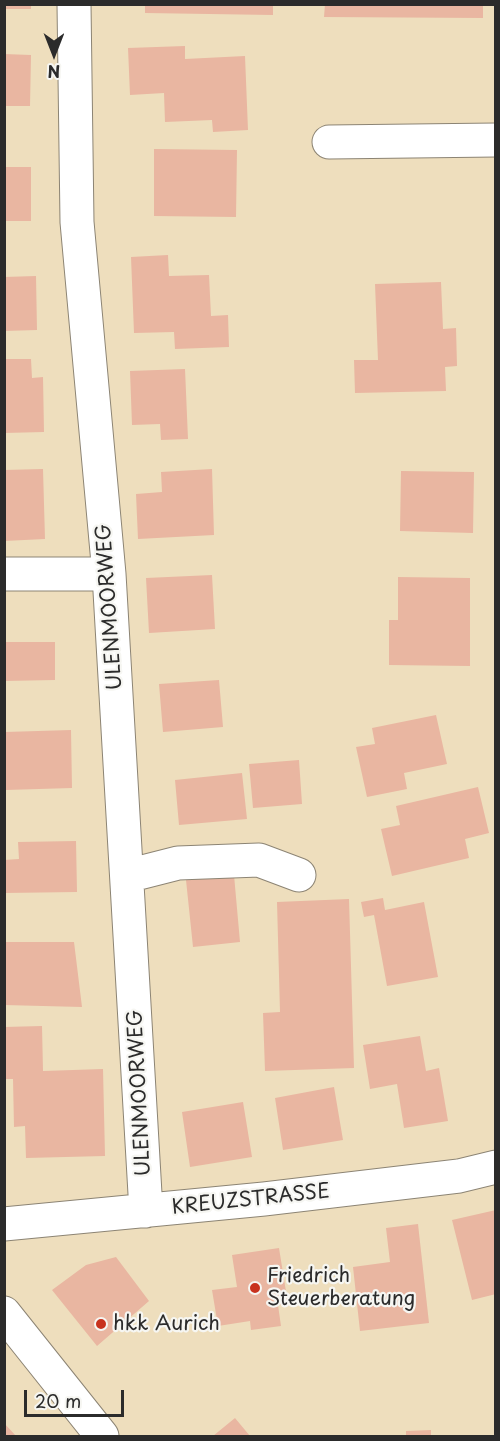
<!DOCTYPE html>
<style>
body{margin:0}
#map{position:relative;width:500px;height:1441px;overflow:hidden;background:#eedebd;font-family:"Playpen Sans",sans-serif}
canvas{display:block}
.frame{position:absolute;inset:0;border:6px solid #2b2b2b;pointer-events:none}
.north{position:absolute;left:24px;top:24px;width:60px;height:60px;-webkit-text-stroke:4px #f6f6f2;paint-order:stroke;rotate:180deg;font-size:16px;font-weight:700;line-height:24px;text-align:center;color:#2b2b2b}
.north::after{content:'';display:block;margin:auto;width:21px;height:27px;background:#2b2b2b;clip-path:polygon(50% 0,100% 100%,50% 72%,0 100%)}
.scale{position:absolute;left:24px;top:1390px;width:100px;height:27px;box-sizing:border-box;border:3px solid #2b2b2b;border-top:0;padding-left:8px;font-size:18px;line-height:21px;white-space:nowrap;color:#2b2b2b;-webkit-text-stroke:4px #f6f6f2;paint-order:stroke}
</style>
<div id="map">
<canvas width="500" height="1441"></canvas>
<div class="frame"></div>
<div class="north">N</div>
<div class="scale">20 m</div>
</div>
<script>
const g = document.querySelector('canvas').getContext('2d');
g.lineJoin = 'round';
function fill(path, color) { g.fillStyle = color; g.fill(path, 'evenodd'); }
function strokePath(path, color, width, dash) { g.strokeStyle = color; g.lineWidth = width; g.lineCap = dash ? 'butt' : 'round'; g.setLineDash(dash || []); g.stroke(path); }
function write(font, color, halo, rows, align = 'center') {
  g.font = font + ' "Playpen Sans",sans-serif'; g.lineWidth = 4.5; g.setLineDash([]); g.textBaseline = 'middle'; g.strokeStyle = halo; g.fillStyle = color; for (const [text, x, y, turn = 0] of rows) {
    g.save(); g.translate(x, y); g.rotate((+turn || 0) * Math.PI / 180); g.textAlign = isNaN(turn) ? turn : align; if (halo) g.strokeText(text, 0, 0); g.fillText(text, 0, 0); g.restore();
  }
}
fill(new Path2D(`
 M4,4H31V9H4Z
 M145,4H273V15L145,13Z
 M325,4H483V18L324,17Z
 M185,46V59L245,56L248,130L213,132L212,120L165,122L164,93L130,95L128,48Z
 M4,54L31,55L30,106H4Z
 M154,149L237,150L236,217L154,216Z
 M4,167H31V221H4Z
 M168,255L169,276L209,275L211,316L228,315L229,347L175,349L174,332L134,333L131,257Z
 M36,276L37,330L4,331V277Z
 M441,282L443,329L456,328L457,366L445,367L446,391L355,393L354,360H378L375,284Z
 M4,359H31L32,378L43,377L44,432L4,433Z
 M185,369L188,439L161,440L160,424L132,425L130,371Z
 M43,469L45,539L4,541V470Z
 M212,469L214,535L138,539L136,494L162,492L161,472Z
 M401,471L474,472L473,533L400,531Z
 M212,575L215,629L149,633L146,578Z
 M398,577L470,578V666L389,665V620H398Z
 M4,642H55V680L4,681Z
 M219,680L223,727L163,732L159,684Z
 M436,715L447,764L404,773L407,789L367,797L356,747L375,744L372,728Z
 M71,730L72,788L6,790L5,732Z
 M299,760L302,804L253,808L249,764Z
 M242,773L247,819L179,825L175,780Z
 M478,787L489,833L465,839L469,858L392,876L381,829L400,825L396,806Z
 M76,841L77,892L4,893V860L19,859L18,842Z
 M234,875L240,942L193,947L186,880Z
 M383,898L385,910L424,902L438,977L387,986L374,915L364,917L361,902Z
 M349,899L354,1068L265,1071L263,1013L280,1012L277,902Z
 M4,942H74L82,1007L4,1005Z
 M42,1026L43,1071L103,1069L105,1156L26,1158L25,1126L14,1127L13,1079H4V1027Z
 M420,1036L426,1071L439,1068L448,1121L404,1128L397,1084L370,1089L363,1045Z
 M334,1087L343,1140L283,1150L275,1098Z
 M243,1102L252,1157L190,1167L182,1112Z
 M496,1210V1294L472,1300L452,1220Z
 M418,1224L429,1323L360,1331L353,1267L390,1262L386,1228Z
 M279,1248L288,1304L278,1305L281,1326L251,1330L250,1321L218,1326L212,1290L237,1287L232,1255Z
 M116,1257L149,1301L97,1346L52,1290L86,1265Z
 M235,1418L250,1436H213Z
 M4,1423L16,1436H4Z
 M431,1430V1436H406V1431Z`), '#e9b6a1');
const minor = new Path2D(`
 M74,4L77,222L109,574L146,1211
 M329,142L496,140
 M4,574H109
 M127,876L178,863L259,860L299,875
 M4,1224L264,1199L459,1176L496,1167`);
const major = new Path2D(`
 M4,1313L102,1436`);
strokePath(minor, '#8c8474', 35);
strokePath(major, '#8c8474', 35);
strokePath(minor, '#fff', 33);
strokePath(major, '#fff', 33);
for (const [x, y, r, color] of [
 [255,1288,6,"#c8321e"],
 [101,1324,6,"#c8321e"]
]) { const dot = new Path2D(); dot.arc(x, y, r, 0, 2 * Math.PI); g.fillStyle = color; g.fill(dot); strokePath(dot, '#f6f6f2', 2); }
write('20px', '#2b2b2b', '#f6f6f2', [
 ["ULENMOORWEG",110,607,-94],
 ["ULENMOORWEG",140,1093,-93],
 ["KREUZSTRASSE",251,1200,-6]
]);
write('20px', '#2b2b2b', '#f6f6f2', [
 ["Friedrich",267,1276],
 ["Steuerberatung",267,1299],
 ["hkk Aurich",113,1324]
], 'left');
</script>
